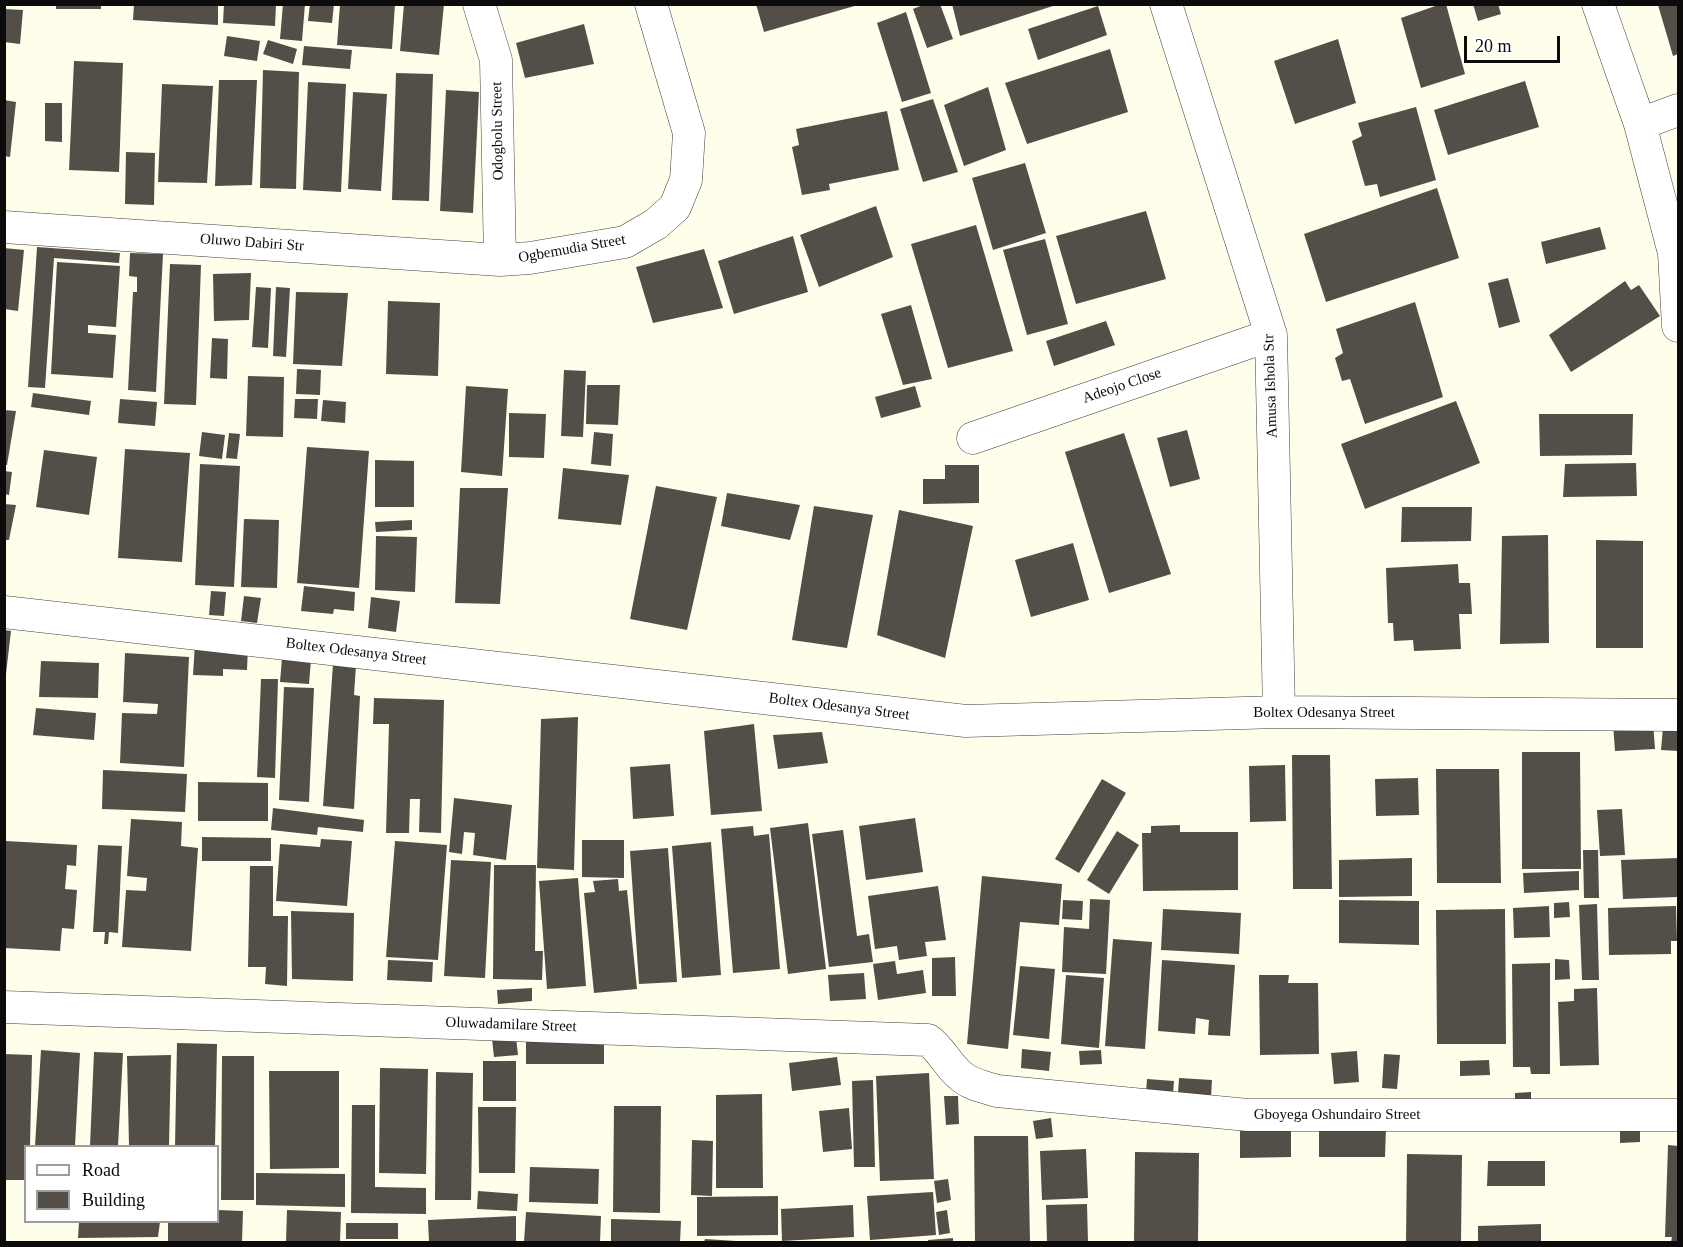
<!DOCTYPE html>
<style>
body{margin:0}
#map{position:relative;width:1683px;height:1247px;overflow:hidden;background:#fffeea;font-family:Georgia,serif}
canvas{display:block}
.frame{position:absolute;inset:0;border:6px solid #0b0b0b;pointer-events:none}
.legend{position:absolute;left:24px;top:1145px;width:195px;height:78px;box-sizing:border-box;background:#fff;border:2px solid #9d9d9d;margin:0;padding:8px 10px;list-style:none;font-size:18px;color:#0b0b0b}
.legend li{display:flex;align-items:center;gap:12px;height:30px}
.legend b{width:30px;border:2px solid #9d9d9d}
.scale{position:absolute;left:1464px;top:36px;width:96px;height:27px;box-sizing:border-box;border:3px solid #0b0b0b;border-top:0;padding-left:8px;font-size:18px;line-height:21px;white-space:nowrap;color:#0b0b0b;-webkit-text-stroke:4px #fff;paint-order:stroke}
</style>
<div id="map">
<canvas width="1683" height="1247"></canvas>
<div class="frame"></div>
<ul class="legend">
<li><b style="height:8px;background:#fff"></b>Road</li>
<li><b style="height:16px;background:#544e48"></b>Building</li>
</ul>
<div class="scale">20 m</div>
</div>
<script>
const g = document.querySelector('canvas').getContext('2d');
g.lineJoin = 'round';
function fill(path, color) { g.fillStyle = color; g.fill(path, 'evenodd'); }
function strokePath(path, color, width, dash) { g.strokeStyle = color; g.lineWidth = width; g.lineCap = dash ? 'butt' : 'round'; g.setLineDash(dash || []); g.stroke(path); }
function write(font, color, halo, rows, align = 'center') {
  g.font = font + ' Georgia,serif'; g.lineWidth = 6; g.setLineDash([]); g.textBaseline = 'middle'; g.strokeStyle = halo; g.fillStyle = color; for (const [text, x, y, turn = 0] of rows) {
    g.save(); g.translate(x, y); g.rotate((+turn || 0) * Math.PI / 180); g.textAlign = isNaN(turn) ? turn : align; if (halo) g.strokeText(text, 0, 0); g.fillText(text, 0, 0); g.restore();
  }
}
fill(new Path2D(`
 M56,4H101V9H56Z
 M134,4H218V25L133,20Z
 M224,4H276L275,26L223,23Z
 M283,4H305L302,41L280,39Z
 M310,4H334L332,23L308,21Z
 M340,4H395L392,49L337,45Z
 M404,4H444L439,55L400,51Z
 M756,4H858V5L764,32Z
 M925,4H940L953,39L927,48L913,9Z
 M952,4H1055L1056,5L960,36Z
 M1441,4H1446L1465,74L1421,88L1401,18Z
 M1473,4H1498L1501,14L1478,21Z
 M1658,5H1678V54L1673,56Z
 M1098,6L1107,35L1038,60L1028,29Z
 M4,9L23,10L20,44L4,42Z
 M906,12L931,93L902,102L877,23Z
 M584,24L594,64L525,78L516,43Z
 M227,36L260,41L257,61L224,56Z
 M1338,39L1356,103L1295,124L1274,61Z
 M268,40L297,49L293,64L263,54Z
 M304,46L352,50L350,69L302,65Z
 M1110,49L1128,112L1027,144L1005,83Z
 M74,61L123,63L119,172L69,170Z
 M263,70L299,72L296,189L260,188Z
 M396,73L433,74L429,201L392,200Z
 M219,80H257L252,185L215,186Z
 M1525,81L1539,127L1448,155L1434,110Z
 M308,82L346,84L341,192L303,190Z
 M162,84L213,86L207,183L158,182Z
 M988,87L1006,150L964,166L944,105Z
 M446,90L479,92L473,213L440,211Z
 M353,92L387,94L381,191L348,189Z
 M933,99L958,172L923,182L900,109Z
 M4,100L16,102L10,157L4,156Z
 M45,103H62V142L45,141Z
 M1416,107L1436,180L1380,197L1377,184L1365,186L1352,141L1362,136L1358,123Z
 M887,111L899,170L829,184L830,190L802,195L792,147L799,145L796,129Z
 M126,152L155,153L154,205L125,204Z
 M1025,163L1046,233L993,250L972,178Z
 M1437,188L1459,258L1326,302L1304,234Z
 M876,206L893,257L819,287L800,235Z
 M1146,211L1166,279L1076,304L1056,236Z
 M976,225L1013,351L948,368L911,244Z
 M1600,227L1606,249L1546,264L1541,242Z
 M793,236L808,292L734,314L718,261Z
 M1045,239L1068,324L1027,335L1003,250Z
 M37,247L120,253L119,263L54,258L45,388L28,387Z
 M4,248L24,250L18,311L4,309Z
 M704,249L723,308L653,323L636,267Z
 M130,253L163,254L156,392L128,390L133,292H137V277L129,276Z
 M57,262L120,266L116,327L88,325V333L116,335L113,378L51,374Z
 M170,264L201,265L196,405L164,404Z
 M251,273L249,320L214,321L213,274Z
 M1508,278L1520,322L1499,328L1488,283Z
 M1625,281L1631,290L1639,285L1660,316L1571,372L1549,335Z
 M256,287L271,288L268,348L252,347Z
 M276,287L290,288L286,357L273,356Z
 M296,292L348,293L342,366L293,364Z
 M388,301L440,303L438,376L386,374Z
 M1415,302L1443,397L1365,424L1350,379L1342,381L1335,358L1343,353L1336,329Z
 M911,305L932,379L903,385L881,314Z
 M1106,321L1115,345L1054,366L1046,341Z
 M212,338L228,339L227,379L210,378Z
 M297,369L321,370L320,395L296,394Z
 M564,370L586,371L583,437L561,436Z
 M248,376L284,377L283,437L246,436Z
 M587,385H620L618,425L586,424Z
 M466,386L508,389L502,476L461,472Z
 M915,386L921,407L881,418L875,397Z
 M33,393L91,401L89,415L31,407Z
 M120,399L157,402L155,426L118,423Z
 M295,399H318L317,419L294,418Z
 M323,400L346,402L345,423L321,421Z
 M1456,401L1480,463L1365,509L1341,444Z
 M4,410L16,411L7,465H4Z
 M509,413L546,414L544,458L509,457Z
 M1539,414H1633L1632,455L1540,456Z
 M1187,430L1200,479L1170,487L1157,438Z
 M202,432L225,435L222,459L199,456Z
 M594,432L613,434L611,466L591,464Z
 M229,433L240,434L237,459L226,458Z
 M1124,433L1171,574L1109,593L1065,452Z
 M307,447L369,451L359,588L297,583Z
 M125,449L190,453L182,562L118,558Z
 M44,450L97,457L89,515L36,507Z
 M375,460L414,461V507H375Z
 M1636,463L1637,496L1563,497L1565,464Z
 M200,464L240,466L234,587L195,585Z
 M945,465H979V503L923,504V479H945Z
 M563,468L629,475L621,525L558,519Z
 M4,471L12,472L9,495L4,494Z
 M656,486L717,497L687,630L630,619Z
 M460,488H508L500,604L455,603Z
 M727,493L800,505L790,540L721,526Z
 M4,504L16,505L9,540H4Z
 M814,506L873,515L847,648L792,640Z
 M1402,507H1472L1471,541L1401,542Z
 M899,510L973,526L945,658L877,635Z
 M244,519L279,520L277,588L241,587Z
 M412,520V530L376,532L375,522Z
 M1548,535L1549,643L1500,644L1502,536Z
 M376,536L417,537L415,592L375,590Z
 M1596,540L1643,541V648H1596Z
 M1073,543L1089,600L1031,617L1015,560Z
 M1458,564L1459,583H1470L1472,614H1459L1461,649L1414,651L1413,640L1394,641L1393,623H1388L1386,568Z
 M304,586L355,592L354,611L334,609L333,614L301,611Z
 M211,591L226,592L224,616L209,615Z
 M244,596L261,598L257,623L241,621Z
 M371,597L400,601L396,632L368,628Z
 M5,630L11,631L6,674H5Z
 M195,643L248,646L247,670L223,669V676L193,675Z
 M125,653L189,657L184,767L120,763L122,713L157,714L158,704L123,702Z
 M282,658L311,660L309,684L280,682Z
 M41,661L99,663L98,698L39,697Z
 M333,664L356,665L354,695L360,696L354,809L323,806Z
 M261,679H278L275,778L257,777Z
 M284,687L314,688L309,802L279,800Z
 M374,698L444,700L441,833L419,832L420,799H410L409,833H386L389,724H373Z
 M36,708L96,713L94,740L33,735Z
 M578,717L574,870L537,868L541,719Z
 M1653,722L1655,749L1615,751L1613,724Z
 M754,724L762,811L711,815L704,731Z
 M1663,727L1678,728V751L1661,750Z
 M822,732L828,763L778,769L773,735Z
 M1522,752H1580L1581,869H1522Z
 M1292,755H1330L1332,889H1293Z
 M670,764L674,816L633,819L630,767Z
 M1285,765L1286,821L1250,822L1249,766Z
 M1436,769H1499L1501,883H1437Z
 M103,770L187,774L185,812L102,809Z
 M1418,778L1419,815L1376,816L1375,779Z
 M1102,779L1126,793L1079,873L1055,859Z
 M198,782L268,783V821H198Z
 M454,798L512,805L506,860L473,855L475,833L464,832L462,854L449,852Z
 M273,808L364,820L363,832L318,827L317,835L271,830Z
 M1622,809L1625,855L1600,856L1597,810Z
 M915,818L923,872L866,880L859,826Z
 M131,819L182,822L181,846L198,848L191,951L122,947L126,890L146,891L147,878L127,876Z
 M808,823L826,969L788,974L770,828Z
 M1180,825V832H1238V890L1143,891L1142,833H1151V826Z
 M753,826L754,836L769,834L780,969L733,973L721,829Z
 M843,830L857,936L869,934L873,962L829,967L812,834Z
 M1117,831L1139,845L1109,894L1087,880Z
 M202,837L271,838V861H202Z
 M321,839L352,841L347,906L276,901L280,844L320,847Z
 M582,840H624V878L582,877Z
 M6,841L77,845L76,866L67,865L65,889L77,890L74,929L62,928L60,951L4,948Z
 M395,841L447,845L438,960L386,957Z
 M711,842L721,975L682,978L672,846Z
 M98,845L122,846L118,933L109,932L108,944H104L105,932H93Z
 M668,848L677,982L639,984L630,851Z
 M1583,850H1598L1599,898H1584Z
 M1412,858V896L1339,897V860Z
 M1678,858V897L1623,899L1621,860Z
 M451,860L491,862L485,978L444,976Z
 M494,865H536L535,951H543L542,980L493,979Z
 M250,866H273V916H288L287,986L265,984L266,967H248Z
 M1579,871V890L1524,893L1523,873Z
 M982,876L1062,884L1059,925L1020,922L1008,1049L967,1044Z
 M578,878L586,986L547,989L539,881Z
 M618,879L619,891L627,890L637,989L594,993L584,893L595,892L593,881Z
 M938,886L946,940L925,942L927,956L899,960L897,946L875,949L868,896Z
 M1090,899L1110,900L1106,974L1062,972L1064,927L1089,929Z
 M1063,900L1083,901L1082,920L1062,919Z
 M1339,900L1419,901V945L1339,943Z
 M1569,902L1570,917L1554,918V903Z
 M1597,904L1599,980H1582L1579,905Z
 M1549,906L1550,937L1514,938L1513,908Z
 M1676,906L1677,941H1671V954L1609,955L1608,908Z
 M1163,909L1241,913L1239,954L1161,950Z
 M1505,909L1506,1044H1437L1436,910Z
 M291,911L354,913L353,981L292,979Z
 M1113,939L1152,942L1145,1049L1105,1046Z
 M955,957L956,996H932V958Z
 M1555,959L1569,960L1570,979L1555,980Z
 M388,960L433,962L432,982L387,980Z
 M1162,960L1235,965L1230,1036L1208,1035L1209,1020L1196,1018L1195,1034L1158,1031Z
 M895,961L897,974L923,970L926,993L878,1000L873,964Z
 M1550,963V1074H1531L1530,1067H1513L1512,964Z
 M1020,966L1055,969L1049,1039L1013,1035Z
 M864,973L866,999L830,1001L828,975Z
 M1066,975L1104,978L1099,1048L1061,1044Z
 M1259,975H1289L1288,983H1318L1319,1054L1260,1055Z
 M532,988V1001L498,1004L497,990Z
 M1597,988L1599,1065L1560,1066L1558,1002L1574,1001V989Z
 M526,1033L604,1034V1064H526Z
 M516,1037L518,1055L494,1057L492,1039Z
 M177,1043L217,1044L215,1146H175Z
 M1022,1049L1051,1052L1049,1071L1021,1068Z
 M41,1050L80,1053L75,1146H35Z
 M1101,1050L1102,1064L1080,1065L1079,1051Z
 M1357,1051L1359,1082L1334,1084L1331,1053Z
 M94,1052L123,1053L118,1146H90Z
 M4,1054L32,1055L30,1146H26V1180H4Z
 M1384,1054L1400,1055L1397,1089L1382,1088Z
 M171,1055L169,1146H129L127,1056Z
 M222,1056H254V1200H221Z
 M837,1057L841,1085L792,1091L789,1063Z
 M1489,1060L1490,1075L1460,1076V1061Z
 M483,1061H516V1101H483Z
 M380,1068L428,1069L426,1174L379,1173Z
 M269,1071H339V1168L270,1169Z
 M436,1072L473,1073L471,1200H435Z
 M929,1073L934,1179L880,1181L876,1076Z
 M1179,1078L1212,1080L1211,1097L1178,1094Z
 M1147,1079L1174,1081L1173,1094L1146,1092Z
 M873,1080L875,1167H854L852,1081Z
 M1531,1092V1101H1515V1093Z
 M762,1094L763,1188H716V1095Z
 M944,1096H958L959,1124L946,1125Z
 M352,1105H375V1187L426,1188V1214L351,1213Z
 M614,1106H661L660,1213L613,1212Z
 M478,1107H516L515,1173H479Z
 M849,1108L852,1149L823,1152L819,1111Z
 M1051,1118L1053,1137L1036,1139L1033,1121Z
 M1291,1123V1157L1240,1158V1124Z
 M1640,1124V1142L1620,1143V1125Z
 M1319,1126L1386,1127L1385,1157H1319Z
 M974,1136H1028L1030,1242H975Z
 M692,1140L713,1141L712,1196L691,1195Z
 M1668,1145L1678,1146V1242H1671L1672,1237H1665Z
 M1086,1149L1088,1198L1042,1200L1040,1151Z
 M1135,1152L1199,1153L1198,1242H1134Z
 M1407,1154L1462,1155L1461,1242H1406Z
 M1488,1161H1545V1186H1487Z
 M530,1167L599,1169L598,1204L529,1202Z
 M256,1173L345,1174V1207L256,1205Z
 M948,1179L951,1200L937,1203L934,1181Z
 M478,1191L518,1194L517,1211L477,1209Z
 M933,1192L936,1235L870,1240L867,1196Z
 M778,1196V1235L697,1236V1197Z
 M1087,1204L1088,1242H1047L1046,1205Z
 M853,1205L854,1237L782,1241L781,1209Z
 M218,1210L243,1211L242,1242H168V1222H218Z
 M287,1210L341,1212L340,1242H286Z
 M947,1210L950,1233L939,1235L936,1212Z
 M526,1212L601,1216L600,1242H524Z
 M516,1216V1242H429L428,1220Z
 M611,1219L681,1221L680,1242H611Z
 M79,1222H160L158,1237L78,1238Z
 M346,1223H398V1239H346Z
 M1541,1224V1242H1478V1226Z
 M953,1238V1242H928V1240Z
 M705,1239L736,1241V1242H704Z`), '#544e48');
const minor = new Path2D(`
 M479,4L496,60L500,260
 M1166,4L1271,335L1279,712
 M1598,4L1640,124L1678,110
 M1640,124L1674,253L1678,326
 M4,227L500,260L530,258L625,242L656,224L675,207L686,180L689,133L651,4
 M973,438L1271,335
 M4,612L966,721L1279,712L1678,715
 M4,1007L928,1040C942,1050 948,1066 961,1076C971,1085 985,1087 997,1091L1248,1115H1678`);
strokePath(minor, '#3e3e3e', 33);
strokePath(minor, '#fff', 32);
write('15px', '#0b0b0b', '#fff', [
 ["Odogbolu Street",498,131,-91],
 ["Oluwo Dabiri Str",252,243,4],
 ["Ogbemudia Street",572,249,-10],
 ["Adeojo Close",1122,386,-19],
 ["Amusa Ishola Str",1271,386,-92],
 ["Boltex Odesanya Street",356,652,7],
 ["Boltex Odesanya Street",839,707,7],
 ["Boltex Odesanya Street",1324,713],
 ["Oluwadamilare Street",511,1025,2],
 ["Gboyega Oshundairo Street",1337,1115]
]);
</script>
